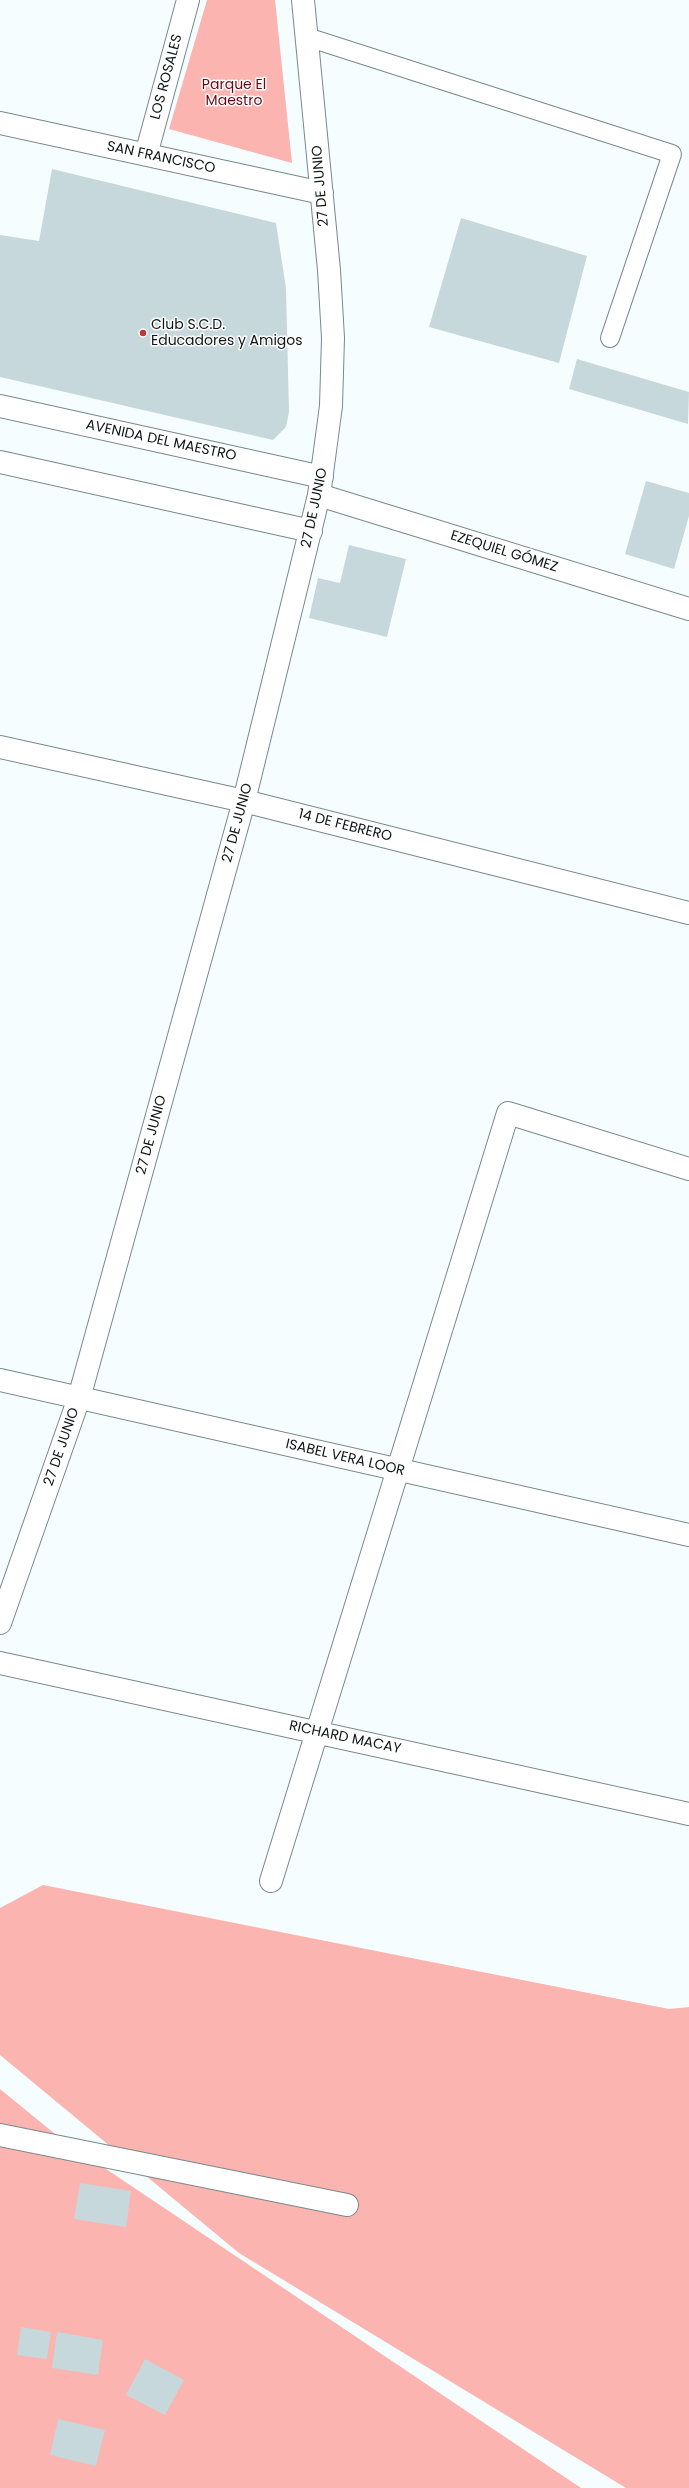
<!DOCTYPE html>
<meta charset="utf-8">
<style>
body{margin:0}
canvas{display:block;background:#f6fdff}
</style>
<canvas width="689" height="2488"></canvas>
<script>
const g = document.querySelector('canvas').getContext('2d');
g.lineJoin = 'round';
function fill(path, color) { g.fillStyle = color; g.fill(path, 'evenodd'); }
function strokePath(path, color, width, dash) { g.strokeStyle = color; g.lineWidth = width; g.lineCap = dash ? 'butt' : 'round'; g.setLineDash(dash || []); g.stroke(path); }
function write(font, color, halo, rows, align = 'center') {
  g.font = font + ' Poppins,sans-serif'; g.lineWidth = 3; g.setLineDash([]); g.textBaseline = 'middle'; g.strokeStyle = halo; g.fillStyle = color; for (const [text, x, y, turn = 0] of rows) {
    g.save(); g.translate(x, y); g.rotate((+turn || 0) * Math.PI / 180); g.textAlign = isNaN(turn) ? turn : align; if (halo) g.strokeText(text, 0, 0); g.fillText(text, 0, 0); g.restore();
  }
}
fill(new Path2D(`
 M207,0H275L292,163L169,129Z
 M43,1885L669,2009L689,2007V2488H626L239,2253L0,2055V1908Z
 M0,2089L60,2138L581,2488H0Z`), '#fbb4af');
fill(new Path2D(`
 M52,169L276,223L286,288L289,412L286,427L273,440L0,377V235L39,241Z
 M461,218L587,256L559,363L429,327Z
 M577,359L689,392L688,424L569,389Z
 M646,481L689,493V516L674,569L625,554Z
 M349,545L406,559L387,637L309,618L318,578L340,583Z
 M80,2183L131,2191L126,2227L74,2219Z
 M21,2327L51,2332L47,2359L17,2355Z
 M57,2332L103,2340L98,2375L52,2368Z
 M145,2359L184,2380L165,2415L126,2395Z
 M58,2419L105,2430L96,2466L50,2455Z`), '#c7d8dc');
const lane = new Path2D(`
 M307,37L672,154L610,338`);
const street = new Path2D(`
 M0,123L322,193
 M146,155L188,0
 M0,406L322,477
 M0,462L311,531
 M319,495L689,609
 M0,747L244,801L689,913
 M0,1380L689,1535
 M0,1623L79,1398L244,801L319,495L331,406L333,338L329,270L303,0
 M0,1663L689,1814
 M271,1881L508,1113L689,1169
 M0,2135L347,2205`);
strokePath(lane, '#79888c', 20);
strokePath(street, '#79888c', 24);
strokePath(lane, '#fff', 18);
strokePath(street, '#fff', 22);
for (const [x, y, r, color] of [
 [143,333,4,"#c3343a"]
]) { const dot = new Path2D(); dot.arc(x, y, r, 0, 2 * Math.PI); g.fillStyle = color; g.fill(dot); strokePath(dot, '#fff', 1.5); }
write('14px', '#0f1516', '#fff', [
 ["LOS ROSALES",167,77,-75],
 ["SAN FRANCISCO",161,158,12],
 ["27 DE JUNIO",321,186,-95],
 ["AVENIDA DEL MAESTRO",161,441,12],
 ["27 DE JUNIO",315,508,-78],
 ["EZEQUIEL GÓMEZ",504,552,17],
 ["27 DE JUNIO",238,823,-75],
 ["14 DE FEBRERO",345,826,14],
 ["27 DE JUNIO",152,1135,-75],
 ["27 DE JUNIO",62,1447,-71],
 ["ISABEL VERA LOOR",345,1458,13],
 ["RICHARD MACAY",345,1738,12]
]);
write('14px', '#650913', '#fff', [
 ["Parque El",234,85],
 ["Maestro",234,101]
]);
write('14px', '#0f1516', '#fff', [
 ["Club S.C.D.",151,325],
 ["Educadores y Amigos",151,341]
], 'left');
</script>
